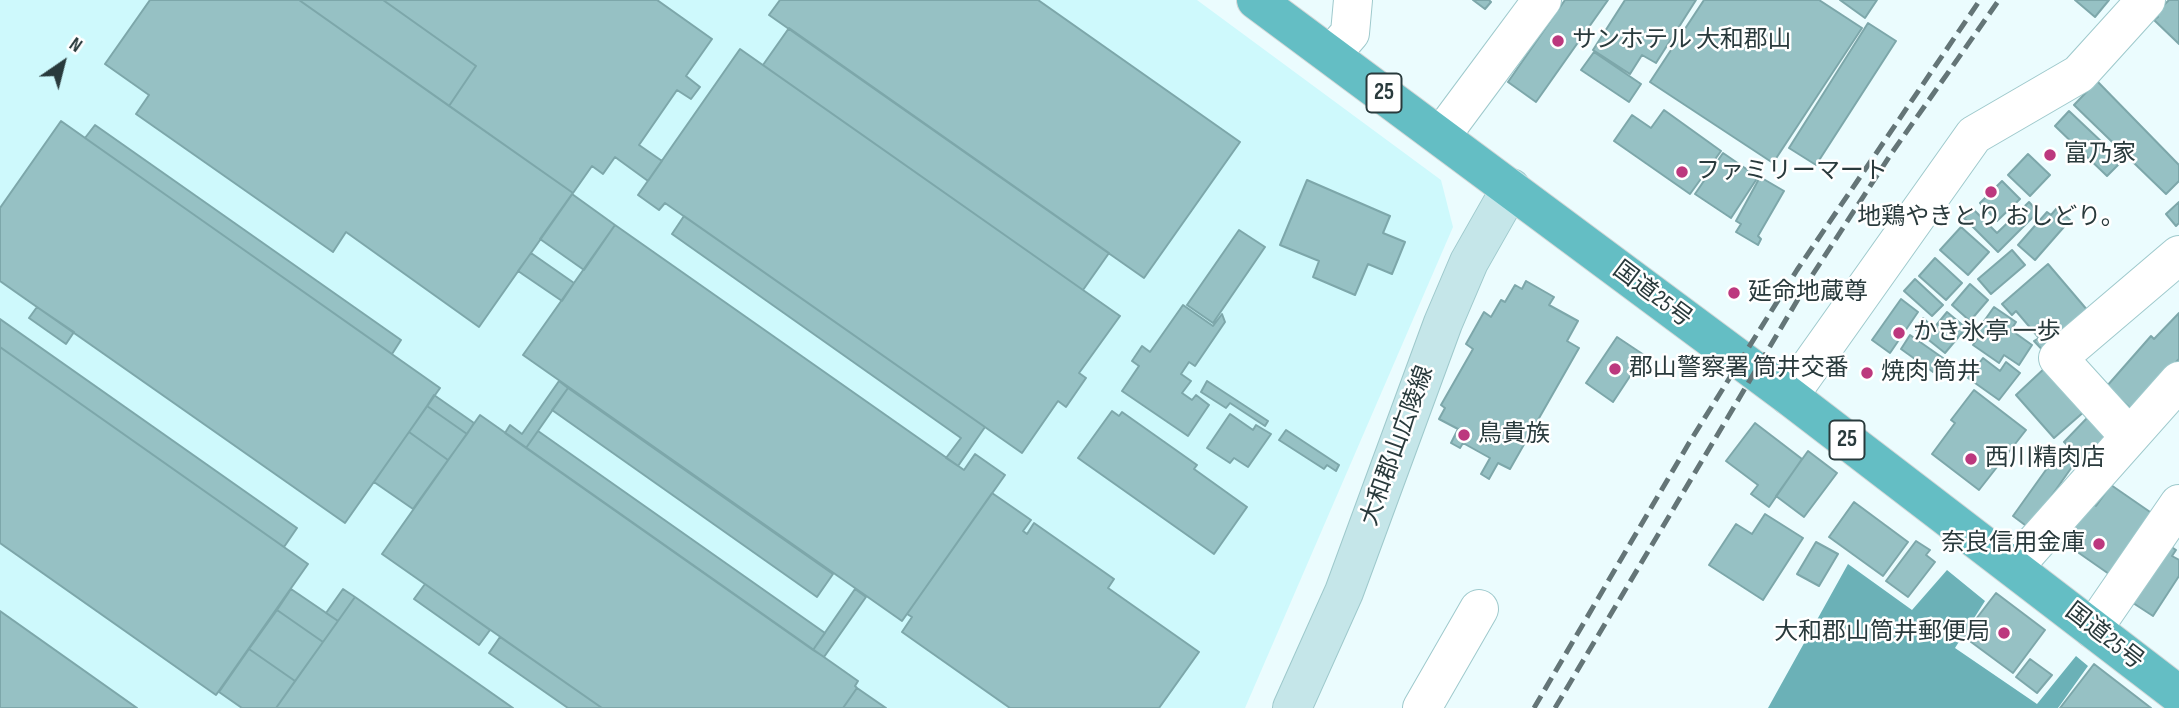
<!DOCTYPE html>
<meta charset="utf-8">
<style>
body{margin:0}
#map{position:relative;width:2179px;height:708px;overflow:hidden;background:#ebfcfe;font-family:"Sofia Sans Condensed",sans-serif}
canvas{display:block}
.north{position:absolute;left:28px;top:28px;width:70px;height:70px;-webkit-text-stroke:5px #fff;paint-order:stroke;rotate:35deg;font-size:19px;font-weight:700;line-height:28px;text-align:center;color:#293a3c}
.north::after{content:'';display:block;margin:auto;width:24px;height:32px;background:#293a3c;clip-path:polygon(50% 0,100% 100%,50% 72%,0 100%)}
</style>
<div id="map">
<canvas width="2179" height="708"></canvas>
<div class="north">N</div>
</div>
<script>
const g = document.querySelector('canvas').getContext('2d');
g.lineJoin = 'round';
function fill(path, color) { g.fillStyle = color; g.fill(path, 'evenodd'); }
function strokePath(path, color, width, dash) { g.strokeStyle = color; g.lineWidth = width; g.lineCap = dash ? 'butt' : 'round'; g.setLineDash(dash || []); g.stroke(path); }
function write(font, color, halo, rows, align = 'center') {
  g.font = font + ' "Sofia Sans Condensed","Noto Sans JP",sans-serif'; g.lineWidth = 5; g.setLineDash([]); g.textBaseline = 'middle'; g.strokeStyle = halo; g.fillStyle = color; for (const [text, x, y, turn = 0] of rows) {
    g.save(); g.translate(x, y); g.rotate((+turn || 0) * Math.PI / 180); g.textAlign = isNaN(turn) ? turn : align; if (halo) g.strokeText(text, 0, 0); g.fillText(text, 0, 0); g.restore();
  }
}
fill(new Path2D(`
 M0,0H1197L1441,180L1453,227L1245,708H0Z`), '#cef9fc');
fill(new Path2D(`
 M1848,564L1912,610L1947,570L1985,601L1955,648L2037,704L2076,656L2088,666L2058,708H1768Z`), '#6bb1b7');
const building = new Path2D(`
 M150,0H299L573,193L479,327L346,232L333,252L136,114L149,95L105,64Z
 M299,0H383L476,66L449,106Z
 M383,0H657L712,39L686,76L700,87L691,99L677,90L639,145L662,161L648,181L615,157L603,174L592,166L573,193L449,106L476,66Z
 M780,0H1038L1240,142L1144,278L769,15Z
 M1473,0H1489L1491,2L1485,9Z
 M1565,0H1608L1536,102L1508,82Z
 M1625,0H1696L1656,63L1642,55L1630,74L1593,50Z
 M1704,0H1819L1862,28L1773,163L1650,82Z
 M1840,0H1877L1865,18Z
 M2075,0H2109L2095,17Z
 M2169,0H2179V44L2154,20L2158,17L2155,14Z
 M1868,23L1896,41L1816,165L1789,148Z
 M789,28L1109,253L1083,290L763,65Z
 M740,49L1120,316L1079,373L1086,378L1066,407L1058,401L1022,453L665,203L659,210L638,195Z
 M1594,52L1641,84L1629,102L1581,70Z
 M2097,81L2179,165V181L2166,194L2074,105Z
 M1664,110L1721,151L1690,194L1614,141L1632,115L1651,128Z
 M2069,111L2122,161L2107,176L2055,126Z
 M61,121L440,388L345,523L0,281V208Z
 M95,125L401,340L392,354L85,138Z
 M1723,153L1758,177L1731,218L1695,194Z
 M2028,154L2050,175L2030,196L2008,175Z
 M1760,177L1784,191L1758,236L1761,239L1758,245L1736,232L1741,224L1736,221Z
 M1307,180L1390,216L1383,233L1405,242L1392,274L1368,264L1355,295L1313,277L1319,261L1280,245Z
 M2002,181L2020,199L1997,221L1980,203Z
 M572,194L615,225L584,270L540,239Z
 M2029,202L2038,212L1998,252L1964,218L1973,209L1997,233Z
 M2179,202V223L2176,226L2166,214Z
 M2057,208L2070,220L2035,260L2018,245L2047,212L2051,215Z
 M684,216L985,427L958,466L946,458L961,438L672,234Z
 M615,225L964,470L975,454L1005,475L902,621L523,355Z
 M1961,227L1989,252L1968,275L1940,250Z
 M1239,230L1265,247L1213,323L1187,305Z
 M2012,250L2025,265L1991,294L1978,279Z
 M531,253L574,283L562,301L518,271Z
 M1935,258L1962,283L1946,300L1919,276Z
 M2048,264L2094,318L2049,357L2034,341L2039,338L2016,311L2012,315L2002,304Z
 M1915,279L1943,305L1932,316L1904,291Z
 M1526,281L1554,297L1549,305L1578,321L1567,341L1579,348L1510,469L1498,463L1489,479L1481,474L1490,458L1463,443L1460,448L1451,443L1458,429L1439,419L1445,408L1441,405L1473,349L1466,344L1484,312L1491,317L1501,300L1505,302L1515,285L1522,289Z
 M1970,284L1988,300L1970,321L1952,305Z
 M1901,299L1918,312L1890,353L1872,340Z
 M1183,305L1213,326L1222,314L1225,322L1195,366L1189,362L1181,374L1191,381L1182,393L1192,400L1196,395L1209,405L1188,436L1122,391L1139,366L1132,361L1142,346L1150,352Z
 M37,307L74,332L66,344L29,318Z
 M1994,307L2016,322L2011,330L2032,345L2019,365L2004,355L1999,363L1973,345L1981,334L1977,331Z
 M1947,312L1966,328L1945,353L1915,329L1923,318L1934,328Z
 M2179,313V359L2130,408L2107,386L2151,336L2154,339Z
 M0,319L297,528L284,547L0,347Z
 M1910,335L1943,358L1933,372L1901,349Z
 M1617,337L1644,355L1613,402L1586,383Z
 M0,347L308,564L216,695L0,543Z
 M1983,358L2000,371L2006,362L2020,373L1999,400L1968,378Z
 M2047,366L2086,410L2054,438L2016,395Z
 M559,381L568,388L526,448L505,433L510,425L522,434Z
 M1207,381L1268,421L1265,426L1230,403L1226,408L1201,392Z
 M568,388L833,574L817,597L552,410Z
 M1974,390L2026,430L1979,490L1932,454L1955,423L1951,420Z
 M434,395L474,423L467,434L427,406Z
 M427,406L467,434L448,460L409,432Z
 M1112,411L1119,416L1122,412L1197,465L1194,469L1247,507L1214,554L1078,458Z
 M1230,414L1253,430L1256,425L1271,434L1248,467L1234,458L1230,463L1207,448Z
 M480,415L858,681L855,686L857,688L843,708H602L382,554Z
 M2088,417L2108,436L2084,461L2064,442Z
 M1755,423L1802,459L1769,507L1751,494L1758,485L1726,461Z
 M1286,430L1339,465L1336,471L1327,465L1324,469L1279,440Z
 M538,431L825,633L813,650L526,448Z
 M409,432L448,460L413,509L374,482Z
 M1808,451L1837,473L1804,517L1776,496Z
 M2058,453L2074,464L2029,528L2013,516Z
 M2111,485L2166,523L2109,574L2066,544L2076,531L2072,528L2090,502L2096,506Z
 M992,493L1031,520L1023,531L1027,534L1034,523L1114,579L1108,588L1199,652L1159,708H1010L902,632L912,617L907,614Z
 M1854,502L1908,542L1883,576L1829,537Z
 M1765,514L1803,538L1763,600L1709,565L1736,524L1752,534Z
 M1916,541L1930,550L1926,555L1935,562L1908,597L1886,581Z
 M1816,542L1838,554L1819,586L1797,574Z
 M2167,544L2176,550L2172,556L2179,560V576L2153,616L2130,601Z
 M425,584L490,630L479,645L414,599Z
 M291,589L338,621L323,642L277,610Z
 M343,589L355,597L338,621L326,613Z
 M855,589L866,597L824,657L813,650Z
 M1996,593L2045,630L2013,673L1963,636Z
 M355,597L513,708H276Z
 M277,610L323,642L295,681L249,649Z
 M0,611L137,708H0Z
 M500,637L602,708H568L489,653Z
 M249,649L295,681L276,708H242L219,692Z
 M2030,659L2052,675L2037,693L2016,677Z
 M2094,664L2151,708H2060Z
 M857,688L886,708H843Z`);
fill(building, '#96c1c4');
strokePath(building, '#7da7aa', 2);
const minor = new Path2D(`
 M1332,54L1350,33L1353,0
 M1789,396L1974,135L2079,74L2146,0
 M2128,435L2058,358L2179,255
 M2014,567L2179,381
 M2093,629L2179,504
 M1422,708L1479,609`);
const tertiary = new Path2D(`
 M1441,136L1542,0`);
const secondary = new Path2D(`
 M1292,708L1344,592L1443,323L1469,262L1511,188`);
const trunk = new Path2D(`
 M1256,0L1789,396L2179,695`);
strokePath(minor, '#9ec9cc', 40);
strokePath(tertiary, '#9ec9cc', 40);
strokePath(secondary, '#9ec9cc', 40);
strokePath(trunk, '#d4d8d8', 40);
strokePath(minor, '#fff', 38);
strokePath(tertiary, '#fff', 38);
strokePath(secondary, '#c5e6e9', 38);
strokePath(trunk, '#64bec4', 38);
strokePath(new Path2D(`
 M1534,708L1689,443L1797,270L1980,0
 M1555,708L1813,274L1891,154L1999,0`), '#647577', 5, [14, 7]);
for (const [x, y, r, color] of [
 [1558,41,7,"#bc387e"],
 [2050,155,7,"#bc387e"],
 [1682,172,7,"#bc387e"],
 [1991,192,7,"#bc387e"],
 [1734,293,7,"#bc387e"],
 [1899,333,7,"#bc387e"],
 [1615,369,7,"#bc387e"],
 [1867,373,7,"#bc387e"],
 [1464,435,7,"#bc387e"],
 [1971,459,7,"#bc387e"],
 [2099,544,7,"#bc387e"],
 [2004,633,7,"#bc387e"]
]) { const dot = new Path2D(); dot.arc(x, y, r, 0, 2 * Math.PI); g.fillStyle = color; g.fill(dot); strokePath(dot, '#fff', 2.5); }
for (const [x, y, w] of [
 [1384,93,35],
 [1847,440,35]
]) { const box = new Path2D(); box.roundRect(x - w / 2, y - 19.5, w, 39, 5); g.fillStyle = '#fff'; g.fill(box); strokePath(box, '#293a3c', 2); }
write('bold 23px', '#293a3c', null, [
 ["25",1384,93],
 ["25",1847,440]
]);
write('24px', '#293a3c', '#fff', [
 ["サンホテル 大和郡山",1572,41],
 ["富乃家",2064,155],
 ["ファミリーマート",1696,172],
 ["地鶏やきとり おしどり。",1991,218,"center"],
 ["延命地蔵尊",1748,293],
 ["かき氷亭 一歩",1913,333],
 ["郡山警察署 筒井交番",1629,369],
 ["焼肉 筒井",1881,373],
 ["鳥貴族",1478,435],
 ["西川精肉店",1985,459],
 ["奈良信用金庫",2085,544,"right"],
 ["大和郡山筒井郵便局",1990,633,"right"]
], 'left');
write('24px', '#293a3c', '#fff', [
 ["国道25号",1652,295,37],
 ["大和郡山広陵線",1398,446,-70],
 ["国道25号",2104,637,38]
]);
</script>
